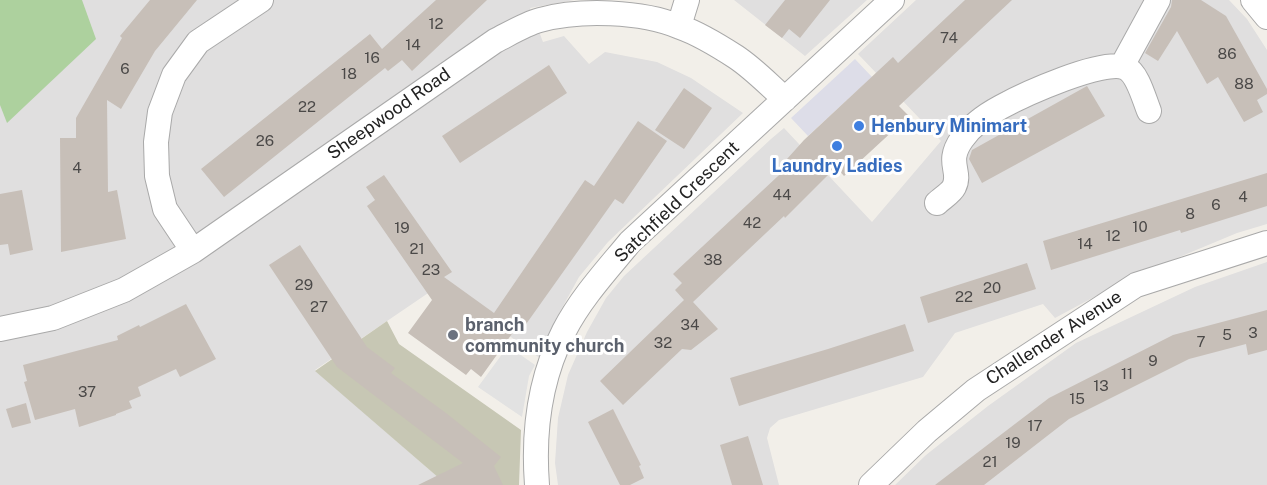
<!DOCTYPE html>
<style>
body{margin:0}
canvas{display:block;background:#f2efe9}
</style>
<canvas width="1267" height="485"></canvas>
<script>
const g = document.querySelector('canvas').getContext('2d');
g.lineJoin = 'round';
function fill(path, color) { g.fillStyle = color; g.fill(path, 'evenodd'); }
function strokePath(path, color, width, dash) { g.strokeStyle = color; g.lineWidth = width; g.lineCap = dash ? 'butt' : 'round'; g.setLineDash(dash || []); g.stroke(path); }
function write(font, color, halo, rows, align = 'center') {
  g.font = font + ' "Public Sans",sans-serif'; g.lineWidth = 6; g.setLineDash([]); g.textBaseline = 'middle'; g.strokeStyle = halo; g.fillStyle = color; for (const [text, x, y, turn = 0] of rows) {
    g.save(); g.translate(x, y); g.rotate((+turn || 0) * Math.PI / 180); g.textAlign = isNaN(turn) ? turn : align; if (halo) g.strokeText(text, 0, 0); g.fillText(text, 0, 0); g.restore();
  }
}
fill(new Path2D(`
 M75,0H574L530,8L543,42L564,36L589,64L605,52L657,62L691,78L743,113L608,242L579,277L557,317L541,359L440,285L315,370L447,485H0V90Z
 M734,0H867L805,56Z
 M916,0H1229L1247,19L1267,50V224L1237,233L1165,263L1120,283L1055,318L1043,304L955,333L923,377L779,420L770,428L767,438L779,485H558L555,463L558,418L568,375L587,332L606,298L624,276L771,139L784,128L872,222L941,141L858,54Z
 M1267,262V485H895L926,455L988,406L1076,343L1195,287Z`), '#e0dfdf');
fill(new Path2D(`
 M387,321L399,344L521,430L519,485H447L315,371Z`), '#c7c7b4');
fill(new Path2D(`
 M0,0H82L96,39L7,123L0,105Z`), '#add19e');
fill(new Path2D(`
 M508,346L535,365L529,376L522,417L478,387Z`), '#e2e2e2');
fill(new Path2D(`
 M855,59L872,77L808,136L791,118Z`), '#dddde8');
fill(new Path2D(`
 M150,0H197L155,51L121,109L107,100L108,192L117,190L126,239L61,252L60,138H76V118L122,38L120,36Z
 M436,0H487L412,71L402,60L388,71L385,68L224,197L201,169L370,34L382,49Z
 M785,0H830L800,38L789,29L782,38L765,25Z
 M965,0H1012L899,106L909,116L844,176L836,167L785,218L784,216L693,302L718,329L691,350L682,349L623,405L600,381L684,300L675,290L682,283L673,274L792,163L787,159L804,140L893,57L898,63Z
 M1172,0H1201L1226,16L1267,89V94L1257,100L1263,112L1244,122L1218,77L1207,84L1177,31L1158,61L1145,53L1171,7Z
 M549,65L567,93L460,163L442,136Z
 M1087,86L1105,116L982,183L969,159L972,150Z
 M684,88L712,108L684,149L655,130Z
 M638,121L667,141L623,204L615,199L524,327L519,324L481,377L471,369L466,375L408,333L432,300L367,206L375,200L366,187L384,175L452,272L444,277L494,313L585,180L594,186Z
 M1267,173V206L1181,233L1180,230L1051,270L1043,241Z
 M22,190L33,250L10,255L8,244L0,245V194Z
 M300,245L367,347L395,368L391,373L446,413L501,457L494,466L503,485H418L463,463L337,367L269,265Z
 M1027,263L1036,289L928,323L920,297Z
 M186,304L216,359L180,377L176,369L138,387L141,396L129,401L132,408L116,414V415L79,427L75,409L35,420L24,382L27,381L23,365L118,340L117,336L139,325L140,327Z
 M1267,310V350L1248,355L1246,344L1189,359L1069,419L984,485H935L1049,398L1173,335Z
 M905,324L914,351L739,406L730,378L828,349Z
 M26,403L31,423L12,428L6,409Z
 M613,409L641,465L639,466L644,478L630,485H620L588,422Z
 M748,436L763,485H732L720,445Z`), '#c7bfb8');
const street = new Path2D(`
 M1253,0L1267,17
 M679,26L687,0
 M1122,66L1158,0
 M937,203C942,198 951,193 954,187C962,171 945,163 962,139C971,126 986,115 1001,107C1021,96 1105,57 1126,68C1138,74 1144,99 1149,111
 M193,251L165,209L157,176L156,142L160,112L174,75L198,42L261,0
 M0,329L53,318L124,290L193,251L495,41C509,34 525,24 540,20C580,9 642,11 680,27C700,34 719,46 736,57C754,69 769,85 785,99
 M537,485C533,433 540,378 564,331C581,298 607,270 630,242L892,0
 M871,485L927,431L976,390L1136,285L1267,243`);
strokePath(street, '#a9a9a9', 26);
strokePath(street, '#fff', 24);
for (const [x, y, r, color] of [
 [859,126,6,"#3f7fe0"],
 [837,146,6,"#3f7fe0"],
 [453,335,6,"#6b7280"]
]) { const dot = new Path2D(); dot.arc(x, y, r, 0, 2 * Math.PI); g.fillStyle = color; g.fill(dot); strokePath(dot, '#fff', 2); }
write('15px', '#4b4948', null, [
 ["12",436,24],
 ["74",949,38],
 ["14",413,45],
 ["86",1227,54],
 ["16",372,58],
 ["6",125,69],
 ["18",349,74],
 ["88",1244,84],
 ["22",307,107],
 ["26",265,141],
 ["4",77,168],
 ["44",782,195],
 ["4",1243,197],
 ["6",1216,205],
 ["8",1190,214],
 ["42",752,223],
 ["10",1140,227],
 ["19",402,228],
 ["12",1113,236],
 ["14",1085,244],
 ["21",417,249],
 ["38",713,260],
 ["23",431,270],
 ["29",304,285],
 ["20",992,288],
 ["22",964,297],
 ["27",319,307],
 ["34",690,325],
 ["3",1253,333],
 ["5",1227,335],
 ["7",1201,342],
 ["32",663,343],
 ["9",1153,361],
 ["11",1127,374],
 ["13",1101,386],
 ["37",87,392],
 ["15",1077,399],
 ["17",1035,426],
 ["19",1013,443],
 ["21",990,462]
]);
write('18px', '#222', '#fff', [
 ["Sheepwood Road",389,114,-35],
 ["Satchfield Crescent",677,202,-44],
 ["Challender Avenue",1054,338,-33]
]);
write('bold 18px', '#366cbe', '#fff', [
 ["Henbury Minimart",871,126],
 ["Laundry Ladies",837,166,"center"]
], 'left');
write('bold 18px', '#5b616d', '#fff', [
 ["branch",465,325],
 ["community church",465,346]
], 'left');
</script>
